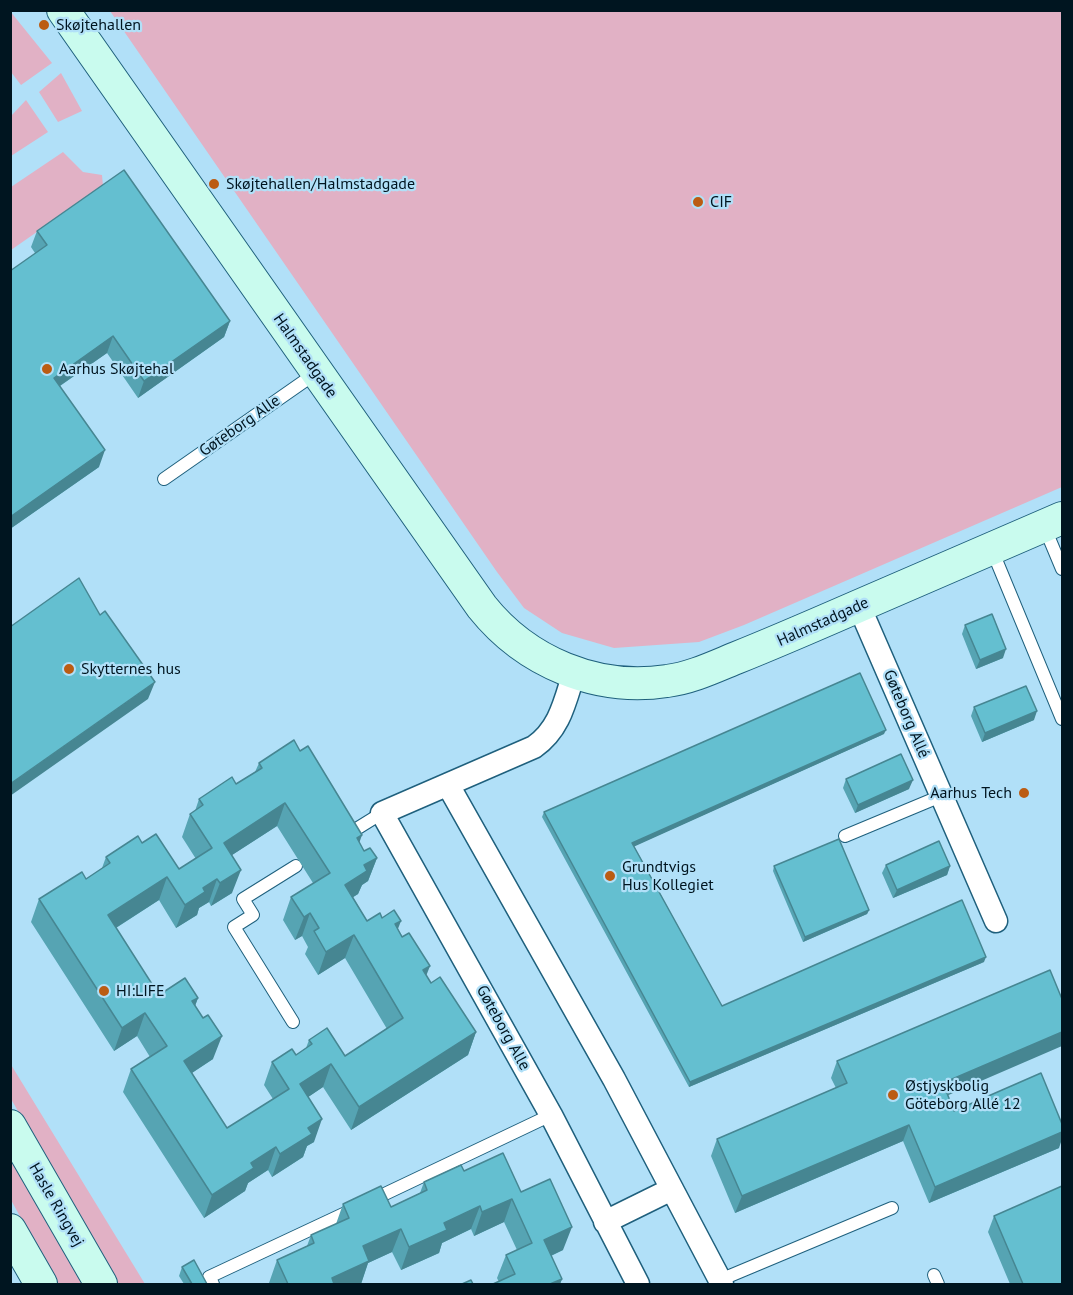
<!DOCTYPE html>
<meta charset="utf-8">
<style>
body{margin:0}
#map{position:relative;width:1073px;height:1295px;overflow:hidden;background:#b1e0f8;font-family:"PT Sans",sans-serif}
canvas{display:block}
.frame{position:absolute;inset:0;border:12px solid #001520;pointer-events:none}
</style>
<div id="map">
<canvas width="1073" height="1295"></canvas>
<div class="frame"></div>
</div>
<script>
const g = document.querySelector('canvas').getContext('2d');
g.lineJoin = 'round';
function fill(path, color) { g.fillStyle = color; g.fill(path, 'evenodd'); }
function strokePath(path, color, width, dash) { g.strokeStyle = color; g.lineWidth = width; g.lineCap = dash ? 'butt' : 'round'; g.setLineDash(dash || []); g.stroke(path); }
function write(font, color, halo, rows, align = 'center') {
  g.font = font + ' "PT Sans",sans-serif'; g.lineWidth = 4.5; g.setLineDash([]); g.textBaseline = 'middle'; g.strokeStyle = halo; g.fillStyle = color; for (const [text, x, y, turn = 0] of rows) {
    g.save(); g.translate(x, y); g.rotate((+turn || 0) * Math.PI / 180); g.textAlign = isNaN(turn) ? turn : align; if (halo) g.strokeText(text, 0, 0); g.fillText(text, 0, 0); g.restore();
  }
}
fill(new Path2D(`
 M10,11L52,63L21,85L11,72Z
 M110,11H1062V487L744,625L699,642L614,648L562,633L524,608L497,572Z
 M61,73L82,111L58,122L39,92Z
 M26,100L48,132L11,156V116Z
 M63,152L83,172L102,175L103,186L11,250V187Z
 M10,1063L145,1284H118L11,1099Z
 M10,1157L83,1284H57L11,1200Z`), '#e1b1c5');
const lane = new Path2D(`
 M164,479L316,373
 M1044,526L1062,569
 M992,550L1062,719
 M345,836L382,813
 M845,836L941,796
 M293,1022L234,927L253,915L243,899L296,866
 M370,1201L551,1115
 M934,1275L938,1284
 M720,1280L892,1208
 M213,1284L209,1277L352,1210`);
const street = new Path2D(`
 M859,606L996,921
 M574,673C565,701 560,729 534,747L382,813L551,1115L638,1284
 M448,785L614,1079L722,1284
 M605,1222L672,1189`);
const secondary = new Path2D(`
 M63,10L482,607C526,662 597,692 667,681C691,678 714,667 736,658C776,642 815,625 854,608C923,578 993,548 1062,518
 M10,1126L101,1284
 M10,1230L41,1284`);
strokePath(lane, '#1f607d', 14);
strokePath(street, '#1f607d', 25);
strokePath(secondary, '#1f607d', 34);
strokePath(lane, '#fff', 12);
strokePath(street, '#fff', 22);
strokePath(secondary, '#c9fbee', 32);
fill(new Path2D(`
 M37,231L230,321L224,337L138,398L107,353L60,386L99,467L10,529L35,253L31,247Z
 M965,625L1003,658L976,669L962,634Z
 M974,707L1034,720L982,742L971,716Z
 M884,734L634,846L722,1006L984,962L689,1087L542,817L544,812Z
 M259,763L359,843L364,851L377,858L368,881L362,885L358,894L353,897L367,921L382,918L398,929L431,983L476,1032L468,1055L351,1130L323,1087L308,1097L314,1142L307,1146L303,1157L272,1177L268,1170L248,1183L245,1191L204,1218L123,1092L131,1069L150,1057L137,1036L114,1051L31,922L39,899L86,879L102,868L106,857L142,843L179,869L196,859L182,837L190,814L195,811L199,799L236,784L255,772ZM277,826L313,883L291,897L283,920L295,940L302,936L308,947L305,954L318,975L345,958L387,1029L345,1056L309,1040L306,1048L296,1055L272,1062L264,1085L273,1099L227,1128L192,1073L213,1059L195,1006L198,998L159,995L116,928L159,900L176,928L197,915L199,908L209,902L211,906L232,893V855Z
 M846,779L909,789L855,813L843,788Z
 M886,865L950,866L947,875L893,898L882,873Z
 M774,866L869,910L867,914L803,942L773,871Z
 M837,1061L948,1095L954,1111L1059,1148L929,1203L903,1141L735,1213L711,1156L717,1139L836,1088L831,1078Z
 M464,1171L521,1192L563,1250L551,1256L562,1279L560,1284H493L499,1282L497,1278L506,1255L517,1250L504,1222L474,1236L471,1229L442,1243L439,1253L401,1270L392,1252L368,1263L361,1284H269V1283L277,1260L307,1246L311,1235L336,1224L343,1204L391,1207L420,1193L424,1182Z
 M994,1216L1062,1284H1010L988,1232Z
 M182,1267L207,1284H184L179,1276Z`), '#56a4b3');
fill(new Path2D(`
 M230,321L224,337L138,398L144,381Z
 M113,336L107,353L48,394L54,378Z
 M105,450L99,467L10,529V517Z
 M1006,649L1003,658L976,669L980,660Z
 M155,682L148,699L10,796V784Z
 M1037,711L1034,720L982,742L985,733Z
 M886,730L884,734L631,848L632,843Z
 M913,780L909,789L855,813L858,805Z
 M285,803L277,826L215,866L224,843Z
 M362,835L354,858L357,838Z
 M377,858L368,881L362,885L358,894L336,908L345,885L364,865Z
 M950,866L947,875L893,898L897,890Z
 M241,870L232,893L211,906L220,883Z
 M167,877L159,900L100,938L108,915Z
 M217,879L209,902L199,908L197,915L176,928L185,905L203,888Z
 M869,910L867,914L803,942L805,937Z
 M310,913L302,936L295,940L304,917Z
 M401,921L392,944L395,924Z
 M354,935L345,958L318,975L326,952Z
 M986,957L984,962L689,1087L690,1082Z
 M430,966L421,989L423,970Z
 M198,998L189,1021L192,1001Z
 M145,1013L137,1036L114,1051L122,1028Z
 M476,1032L468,1055L351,1130L359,1107Z
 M1062,1032V1046L937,1100L943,1083Z
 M222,1036L213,1059L175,1084L184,1061Z
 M331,1064L323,1087L292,1108L300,1084Z
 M322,1119L314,1142L307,1146L303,1157L272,1177L280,1154L308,1128Z
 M909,1125L903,1141L735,1213L742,1196Z
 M1062,1132V1139L1059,1148L929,1203L935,1187Z
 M276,1147L268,1170L248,1183L245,1191L204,1218L212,1195L251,1163Z
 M512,1199L504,1222L474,1236L482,1212Z
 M480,1206L471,1229L442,1243L439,1253L401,1270L409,1247L444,1223Z
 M572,1227L563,1250L535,1263L544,1240Z
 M401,1229L392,1252L368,1263L361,1284H329L332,1278L363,1246Z
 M562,1279L560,1284H550Z`), '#468692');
const building = new Path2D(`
 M124,170L230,321L144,381L113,336L54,378L105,450L10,517V271L47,245L37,231Z
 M79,578L100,615L105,611L155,682L10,784V627Z
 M992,614L1006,649L980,660L965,625Z
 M860,673L886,730L632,843L722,1006L962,900L986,957L690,1082L544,812Z
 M1026,686L1037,711L985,733L974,707Z
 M294,740L300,751L308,746L362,835L357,838L364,851L370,848L377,858L364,865L367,871L345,885L367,921L380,913L382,918L394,910L401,921L395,924L402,937L409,933L430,966L423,970L431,983L440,977L476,1032L359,1107L331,1064L300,1084L322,1119L308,1128L312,1134L280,1154L276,1147L251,1163L254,1168L212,1195L131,1069L167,1046L145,1013L122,1028L39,899L82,872L86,879L110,863L106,857L138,836L142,843L156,834L179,869L212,848L190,814L203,805L199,799L232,777L236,784L262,768L259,763ZM285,803L330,873L291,897L304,917L310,913L319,928L314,931L326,952L354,935L403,1018L345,1056L327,1028L309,1040L312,1044L296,1055L292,1049L272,1062L289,1089L227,1128L184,1061L222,1036L208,1015L203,1018L192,1001L198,998L185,978L159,995L108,915L167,877L185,905L205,892L203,888L217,879L220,883L241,870L224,843Z
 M901,754L913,780L858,805L846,779Z
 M839,839L869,910L805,937L774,866Z
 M939,841L950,866L897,890L886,865Z
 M1050,970L1062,999V1032L943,1083L954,1111L1041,1073L1062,1124V1132L935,1187L909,1125L742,1196L717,1139L847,1083L837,1061Z
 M503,1153L521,1192L550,1179L572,1227L544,1240L562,1279L550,1284H493L515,1274L506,1255L532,1243L512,1199L482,1212L480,1206L444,1223L447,1230L409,1247L401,1229L363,1246L369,1261L332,1278L334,1284H288L277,1260L314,1243L311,1235L349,1218L343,1204L381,1186L391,1207L427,1190L424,1182L461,1165L464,1171Z
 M1062,1186V1284H1023L994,1216Z
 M194,1260L207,1284H192L182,1267Z
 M471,1280L473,1284H462Z`);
fill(building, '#64bfd0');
strokePath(building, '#468692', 1.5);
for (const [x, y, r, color] of [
 [44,25,6,"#bb5c13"],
 [214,184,6,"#bb5c13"],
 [698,202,6,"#bb5c13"],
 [47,369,6,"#bb5c13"],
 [69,669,6,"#bb5c13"],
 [1024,793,6,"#bb5c13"],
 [610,876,6,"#bb5c13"],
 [104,991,6,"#bb5c13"],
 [893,1095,6,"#bb5c13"]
]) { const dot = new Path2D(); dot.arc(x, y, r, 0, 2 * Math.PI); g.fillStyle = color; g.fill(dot); strokePath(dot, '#b1e0f8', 2); }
write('16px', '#001520', '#b1e0f8', [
 ["Skøjtehallen",56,25],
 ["Skøjtehallen/Halmstadgade",226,184],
 ["CIF",710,202],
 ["Aarhus Skøjtehal",59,369],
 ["Skytternes hus",81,669],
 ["Aarhus Tech",1012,793,"right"],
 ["Grundtvigs",622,867],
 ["Hus Kollegiet",622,885],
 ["HI:LIFE",116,991],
 ["Østjyskbolig",905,1086],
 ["Göteborg Allé 12",905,1104]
], 'left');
write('16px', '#001520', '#b1e0f8', [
 ["Halmstadgade",305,356,55],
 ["Gøteborg Alle",240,426,-35],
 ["Halmstadgade",823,622,-24],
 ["Gøteborg Allé",906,714,67],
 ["Gøteborg Alle",503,1028,61],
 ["Hasle Ringvej",56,1205,60]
]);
</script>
